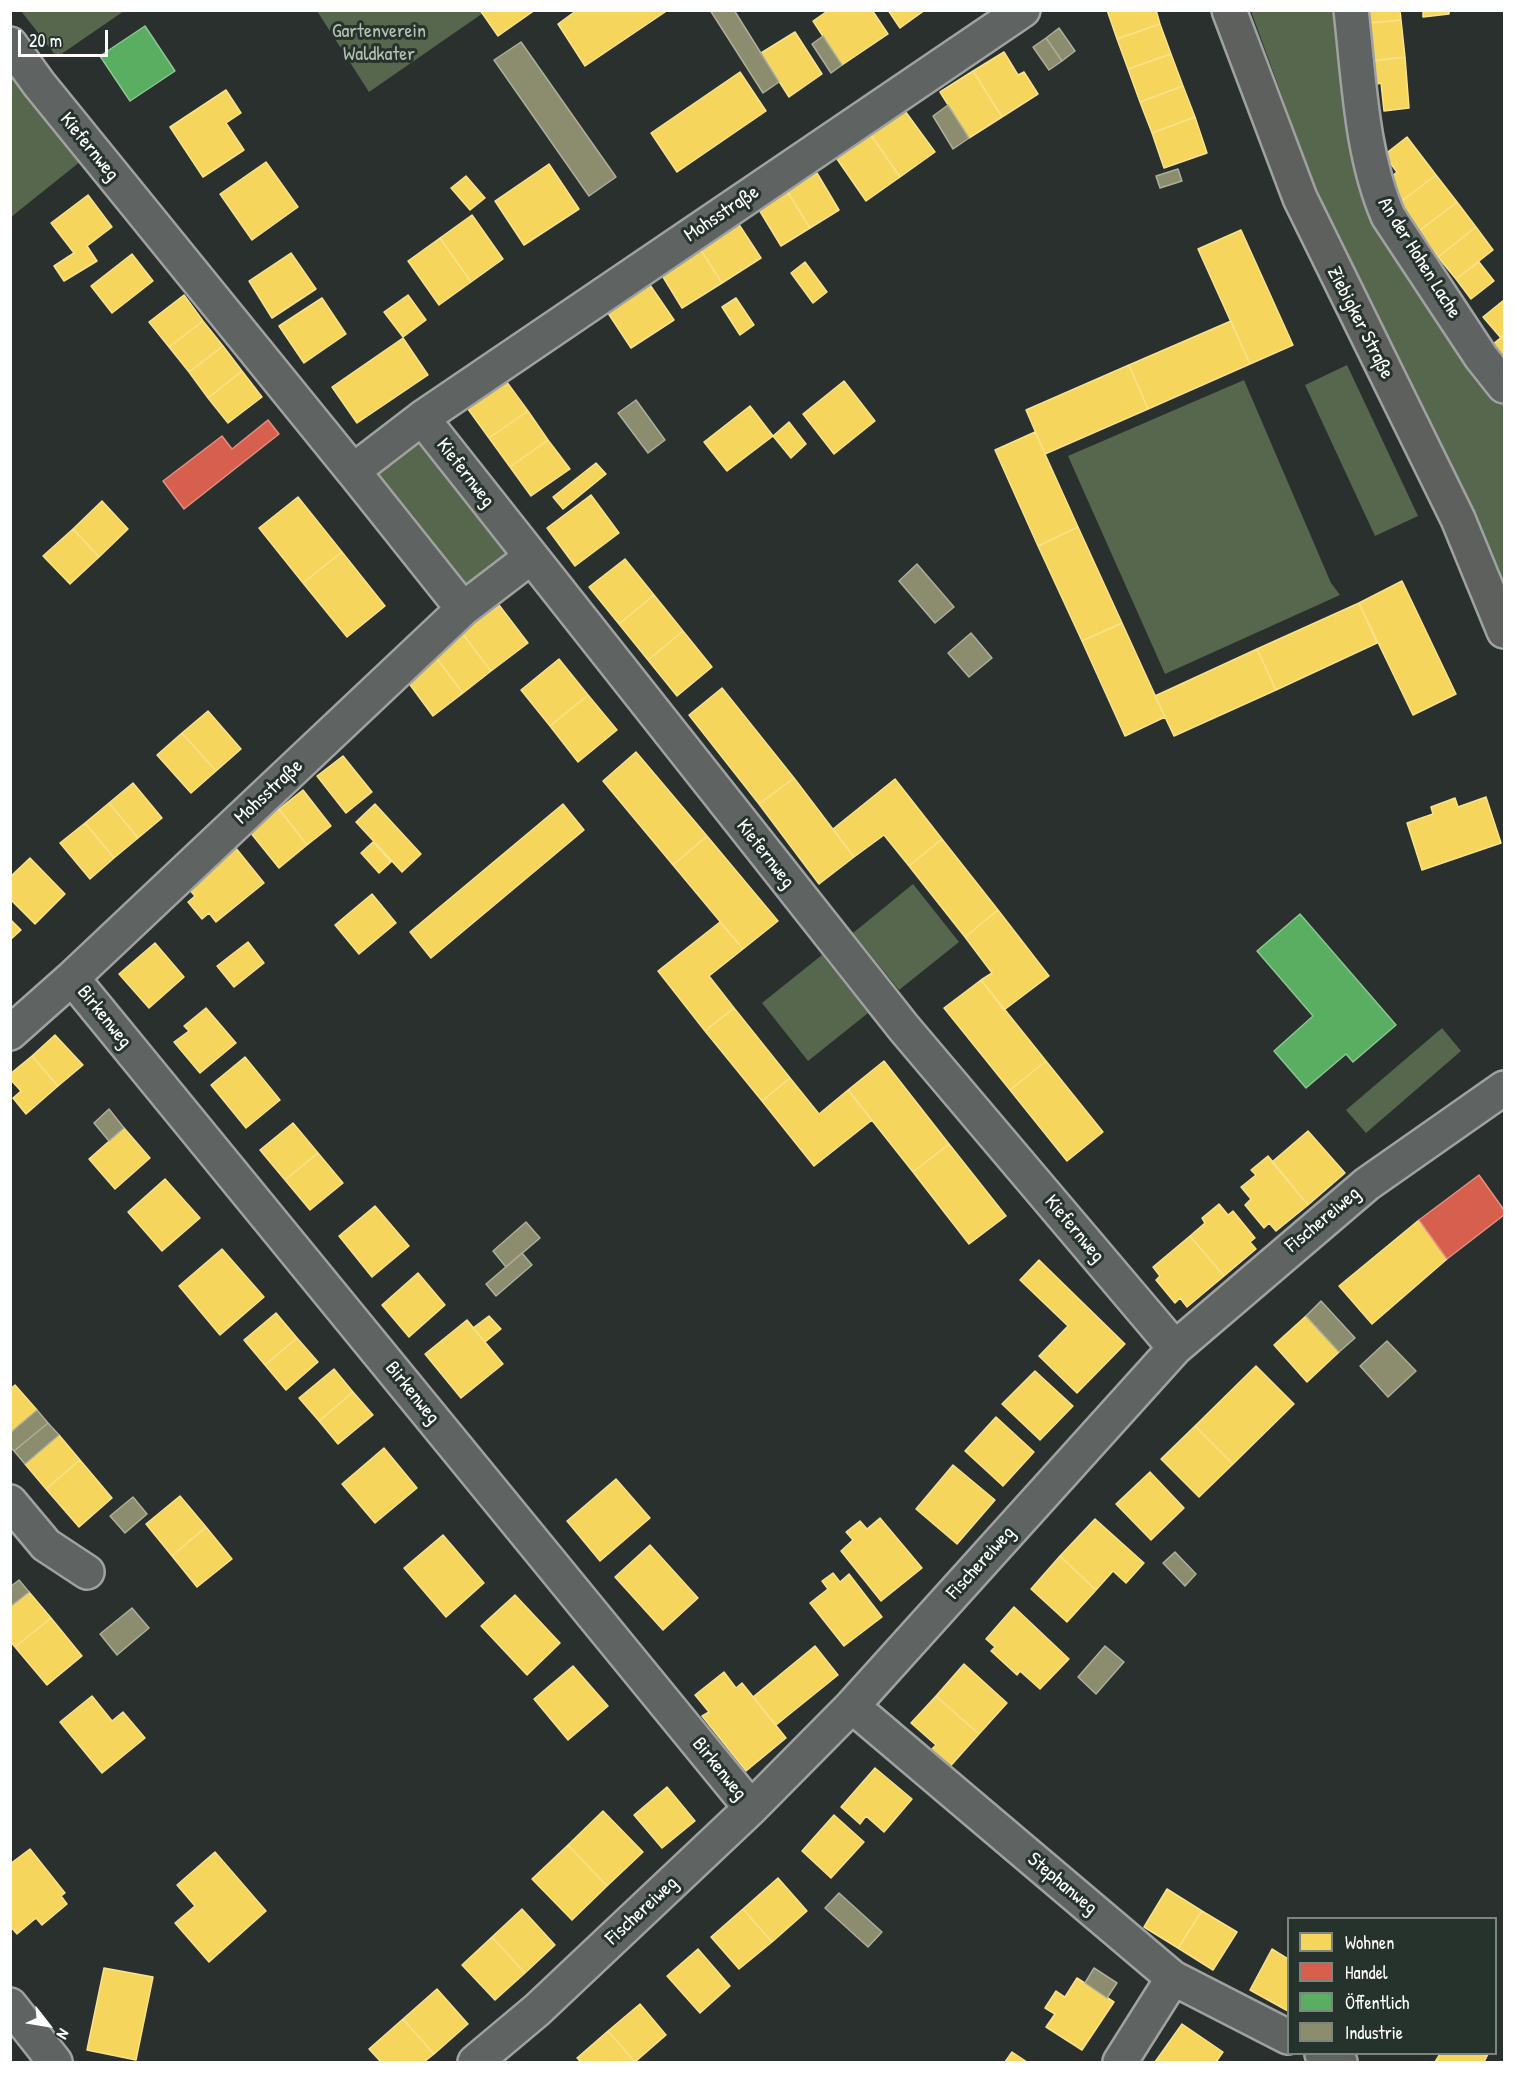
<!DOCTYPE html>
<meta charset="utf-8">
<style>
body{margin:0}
#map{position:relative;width:1515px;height:2073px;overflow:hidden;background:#29302d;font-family:"Patrick Hand",sans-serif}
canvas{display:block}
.frame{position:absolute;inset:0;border:12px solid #fff;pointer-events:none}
.legend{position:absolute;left:1287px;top:1917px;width:210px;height:138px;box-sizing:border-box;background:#26332d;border:2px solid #7d8581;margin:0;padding:8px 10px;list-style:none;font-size:18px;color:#fff}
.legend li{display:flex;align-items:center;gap:12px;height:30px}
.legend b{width:30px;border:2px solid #7d8581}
.north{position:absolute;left:18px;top:1995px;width:60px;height:60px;-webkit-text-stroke:4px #26332d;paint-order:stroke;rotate:121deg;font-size:16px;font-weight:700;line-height:24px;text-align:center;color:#fff}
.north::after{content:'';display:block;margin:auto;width:21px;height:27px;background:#fff;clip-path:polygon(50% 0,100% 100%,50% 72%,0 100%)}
.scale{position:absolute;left:18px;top:30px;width:90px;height:27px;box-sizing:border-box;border:3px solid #fff;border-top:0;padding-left:8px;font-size:18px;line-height:21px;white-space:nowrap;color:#fff;-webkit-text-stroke:4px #26332d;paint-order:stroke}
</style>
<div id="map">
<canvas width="1515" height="2073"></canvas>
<div class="frame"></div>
<ul class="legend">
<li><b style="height:16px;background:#f6d55c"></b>Wohnen</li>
<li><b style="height:16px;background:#d6604d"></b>Handel</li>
<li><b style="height:16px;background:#5aae61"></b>Öffentlich</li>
<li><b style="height:16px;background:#8c8c6e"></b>Industrie</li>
</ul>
<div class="north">N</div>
<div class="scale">20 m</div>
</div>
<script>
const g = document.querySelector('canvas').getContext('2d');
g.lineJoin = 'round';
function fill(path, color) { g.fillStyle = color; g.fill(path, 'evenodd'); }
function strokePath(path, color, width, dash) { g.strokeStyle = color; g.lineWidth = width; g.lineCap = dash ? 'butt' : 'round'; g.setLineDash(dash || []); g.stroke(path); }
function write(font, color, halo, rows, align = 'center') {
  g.font = font + ' "Patrick Hand",sans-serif'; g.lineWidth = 6; g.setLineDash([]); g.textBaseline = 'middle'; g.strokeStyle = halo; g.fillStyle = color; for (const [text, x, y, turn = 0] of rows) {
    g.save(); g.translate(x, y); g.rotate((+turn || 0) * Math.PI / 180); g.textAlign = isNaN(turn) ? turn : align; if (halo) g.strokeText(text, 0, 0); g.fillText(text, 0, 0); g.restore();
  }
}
fill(new Path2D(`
 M21,11H124L57,57Z
 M317,11H486L369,92Z
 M1251,11H1339L1365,166L1504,398V589L1451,463L1314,184Z
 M10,64L86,157L11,217H10Z
 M1347,365L1418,516L1375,536L1305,385Z
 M1244,380L1331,583L1340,595L1165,674L1068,456Z
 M422,432L515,551L462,592L370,473Z
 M913,884L959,942L899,990L853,933Z
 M822,955L868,1013L808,1061L762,1003Z
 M1442,1028L1461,1051L1366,1133L1346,1110Z`), '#57674d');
const homes = new Path2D(`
 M480,10H535L498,36Z
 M577,10H668L585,66L558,24Z
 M829,10H872L888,34L842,65L813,21Z
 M888,10H925L900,28Z
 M1107,10H1156L1160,24L1117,39Z
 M1358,10H1400L1401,20L1359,24Z
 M1423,10H1449V14L1423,17Z
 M1401,20L1405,57L1365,62L1359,24Z
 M1160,24L1171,54L1128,69L1117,39Z
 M795,32L822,74L789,97L761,53Z
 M1004,52L1018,75L1024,72L1038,94L1002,117L973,71Z
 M1171,54L1183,86L1140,102L1128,69Z
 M1405,57L1409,108L1384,111L1381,83L1367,87L1365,62Z
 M973,71L1002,117L969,138L940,92Z
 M740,72L766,111L677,172L651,133Z
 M1183,86L1195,117L1152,133L1140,102Z
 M226,90L241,113L226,123L244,150L203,177L170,127Z
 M905,111L935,152L900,177L871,135Z
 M1195,117L1207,153L1164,168L1152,133Z
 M871,135L900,177L866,201L837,159Z
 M1407,137L1436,175L1398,204L1382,184L1397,172L1384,155Z
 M266,162L298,207L252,240L220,194Z
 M549,164L579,209L524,245L495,201Z
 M817,173L839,210L810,228L787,191Z
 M1436,175L1457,202L1419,231L1398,204Z
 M466,176L485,198L470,210L451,188Z
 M787,191L810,228L781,246L758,208Z
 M88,195L112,227L87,246L97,261L64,281L54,266L74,253L51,223Z
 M1457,202L1476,227L1438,257L1419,231Z
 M472,215L503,259L471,282L440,238Z
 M738,223L761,258L722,283L699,247Z
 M1476,227L1493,250L1456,279L1438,257Z
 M1241,230L1293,345L1250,364L1198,249Z
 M440,238L471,282L439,305L408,261Z
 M699,247L722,283L682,308L660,272Z
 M291,253L316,289L272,318L249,281Z
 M132,254L153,281L112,313L91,286Z
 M805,262L827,292L813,303L791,273Z
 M1479,262L1494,281L1471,299L1456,279Z
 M648,282L674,320L631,348L606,310Z
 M184,295L203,321L169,347L149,322Z
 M408,295L426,320L403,337L384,312Z
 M322,298L346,334L304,363L279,326Z
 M736,298L754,325L740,335L722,307Z
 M1504,300V335L1501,338L1483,317Z
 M203,321L223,346L189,372L169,347Z
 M1231,321L1250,364L1148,409L1129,365Z
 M1504,335V373L1486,350Z
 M403,338L428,375L357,423L332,387Z
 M223,346L242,371L208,398L189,372Z
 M1129,365L1148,409L1045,454L1026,410Z
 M242,371L262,397L228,423L208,398Z
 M506,381L528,411L489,438L468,409Z
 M844,381L875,421L834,454L803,414Z
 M750,406L773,436L727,471L704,442Z
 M528,411L548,440L510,467L489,438Z
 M789,422L806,444L791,458L773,436Z
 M1035,432L1078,527L1038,546L995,450Z
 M548,440L570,469L531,496L510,467Z
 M596,463L606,474L563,509L553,497Z
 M591,495L619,533L575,566L547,528Z
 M298,497L342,552L303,583L259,528Z
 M102,501L128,529L99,557L73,529Z
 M1078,527L1122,623L1082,641L1038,546Z
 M73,529L99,557L70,584L43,556Z
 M342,552L385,606L347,637L303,583Z
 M625,559L654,595L619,624L589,587Z
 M1402,581L1456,694L1413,715L1359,603Z
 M654,595L683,631L648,660L619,624Z
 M1359,603L1377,643L1276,690L1257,649Z
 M499,605L528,643L491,671L462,633Z
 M1122,623L1165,717L1125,736L1082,641Z
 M683,631L712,667L677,696L648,660Z
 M462,633L491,671L463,693L434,655Z
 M1257,649L1276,690L1174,736L1155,696Z
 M434,655L463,693L433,716L405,678Z
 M559,659L588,695L550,726L521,690Z
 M722,688L794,778L759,804L689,715Z
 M588,695L617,730L578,762L550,726Z
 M208,711L241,749L216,771L182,733Z
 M182,733L216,771L191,793L157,755Z
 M636,752L707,836L673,865L603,781Z
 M343,756L372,792L346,813L317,776Z
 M794,778L854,857L819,884L759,804Z
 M895,779L942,839L909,866L884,835L854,857L833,829Z
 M133,783L162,818L138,838L109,803Z
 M303,790L331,826L307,845L279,809Z
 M1486,797L1501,843L1422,870L1407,823L1433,814L1431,807L1455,798L1458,807Z
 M109,803L138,838L114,858L85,823Z
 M375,804L421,854L402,872L356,822Z
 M563,804L584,830L431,958L410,932Z
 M279,809L307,845L279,868L250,832Z
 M85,823L114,858L90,879L60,843Z
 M707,836L778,921L743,949L673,865Z
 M942,839L998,910L965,937L909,866Z
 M373,842L391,862L379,873L361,853Z
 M235,847L264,883L216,922L209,913L202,919L188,902L195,896L187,887Z
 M30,858L65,894L35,924L10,899V877Z
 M372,894L396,923L359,954L335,925Z
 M998,910L1049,976L1004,1010L981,980L992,973L965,937Z
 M10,919L21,930L10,940Z
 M720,922L743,949L709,976L734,1008L705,1031L658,971Z
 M248,942L264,963L234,987L217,966Z
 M155,943L184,977L149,1008L119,974Z
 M981,980L1046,1061L1010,1090L944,1008Z
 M206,1008L236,1043L200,1073L174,1042L189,1031L184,1026Z
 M734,1008L790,1078L762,1101L705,1031Z
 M55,1035L83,1065L58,1086L32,1056Z
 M32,1056L58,1086L26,1114L13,1098L21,1091L10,1079V1074Z
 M245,1057L280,1100L246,1128L211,1085Z
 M884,1061L949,1144L913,1172L848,1090Z
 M1046,1061L1103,1132L1067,1161L1010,1090Z
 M790,1078L819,1114L848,1090L872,1120L814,1166L762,1101Z
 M293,1123L318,1153L285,1180L260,1150Z
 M124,1128L150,1158L115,1189L89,1159Z
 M1308,1131L1345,1173L1308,1205L1272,1162Z
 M949,1144L1006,1216L969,1244L913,1172Z
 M318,1153L343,1183L310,1210L285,1180Z
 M1268,1156L1308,1205L1276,1231L1269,1223L1264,1228L1245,1205L1251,1199L1241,1187L1256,1175L1251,1170Z
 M165,1179L200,1218L162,1251L128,1212Z
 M1219,1204L1228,1215L1233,1211L1255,1238L1250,1242L1256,1249L1224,1276L1190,1236L1205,1223L1202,1218Z
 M375,1206L409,1246L372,1277L339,1236Z
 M1419,1220L1447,1259L1372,1324L1339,1286Z
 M1190,1236L1224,1276L1187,1307L1180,1298L1175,1303L1156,1280L1160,1276L1153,1267Z
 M222,1249L264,1297L220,1335L179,1286Z
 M1039,1260L1125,1344L1077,1393L1039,1356L1068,1326L1020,1280Z
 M418,1273L445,1305L409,1337L382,1305Z
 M276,1313L297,1338L265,1365L244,1340Z
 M489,1316L501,1329L485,1342L473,1328Z
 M1306,1316L1339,1352L1307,1382L1274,1345Z
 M467,1320L503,1364L461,1398L425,1354Z
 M297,1338L318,1362L286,1390L265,1365Z
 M1256,1366L1294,1404L1233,1464L1195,1426Z
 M334,1369L353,1392L319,1421L299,1398Z
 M1035,1371L1073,1406L1040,1440L1002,1404Z
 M15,1385L37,1410L10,1433V1389Z
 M353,1392L373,1415L338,1444L319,1421Z
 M996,1417L1034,1452L1003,1486L965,1451Z
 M1195,1426L1233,1464L1199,1497L1161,1459Z
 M59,1435L80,1460L46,1489L25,1464Z
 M384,1448L417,1488L375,1523L342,1484Z
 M80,1460L112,1498L79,1527L46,1489Z
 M953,1465L995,1500L957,1544L916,1509Z
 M1150,1472L1184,1508L1151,1540L1116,1504Z
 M616,1479L650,1518L600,1561L567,1521Z
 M180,1496L206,1527L172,1556L146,1524Z
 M880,1518L922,1568L881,1601L841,1551L853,1540L846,1532L860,1521L867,1529Z
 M1095,1519L1144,1563L1126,1583L1113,1571L1096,1590L1060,1556Z
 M206,1527L232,1559L197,1587L172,1556Z
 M443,1535L484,1583L446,1617L404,1568Z
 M650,1545L698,1598L663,1630L615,1577Z
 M1060,1556L1096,1590L1067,1622L1031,1589Z
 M833,1573L840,1582L849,1574L882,1617L844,1646L810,1603L828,1589L822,1581Z
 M29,1592L51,1618L15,1647L10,1641V1607Z
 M515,1595L560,1643L527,1675L481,1626Z
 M1014,1607L1069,1659L1040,1689L1020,1671L1017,1675L991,1651L995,1647L986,1639Z
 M51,1618L82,1656L47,1685L15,1647Z
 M815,1646L838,1675L776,1725L753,1697Z
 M964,1664L1007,1703L979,1734L936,1696Z
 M573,1666L608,1706L568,1740L534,1699Z
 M724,1672L736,1688L742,1683L786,1738L746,1771L702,1716L709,1712L695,1695Z
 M92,1696L112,1721L123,1712L145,1738L102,1773L60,1722Z
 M936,1696L979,1734L946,1771L927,1754L936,1745L911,1723Z
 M875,1768L912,1799L884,1832L866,1816L860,1824L841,1807Z
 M667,1787L695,1821L662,1848L634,1815Z
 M603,1811L643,1852L607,1886L568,1845Z
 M834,1815L864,1842L831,1878L802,1851Z
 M568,1845L607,1886L572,1920L532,1879Z
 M30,1849L65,1893L61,1896L67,1904L42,1925L36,1918L17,1934L10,1926V1864Z
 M215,1852L266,1911L209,1962L175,1923L195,1906L177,1885Z
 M778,1878L807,1911L772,1942L743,1909Z
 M1167,1889L1202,1911L1178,1948L1144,1927Z
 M522,1909L555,1945L525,1973L492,1937Z
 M743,1909L772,1942L739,1969L711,1937Z
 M1202,1911L1237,1932L1213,1970L1178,1948Z
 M492,1937L525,1973L495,2000L462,1965Z
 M698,1949L730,1986L700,2013L667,1976Z
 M1272,1949L1288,1959V2011L1250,1990Z
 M104,1968L153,1977L136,2060L87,2050Z
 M1077,1978L1114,2002L1082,2050L1046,2027L1055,2014L1045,2008L1056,1991L1065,1997Z
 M437,1989L468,2024L434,2054L403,2019Z
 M640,2004L666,2035L635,2062L608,2031Z
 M403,2019L434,2054L424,2062H381L369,2049Z
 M1182,2024L1223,2052L1216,2062H1155Z
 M608,2031L635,2062H581L577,2058Z
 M1012,2052L1027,2062H1005Z
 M1440,2054H1488L1484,2062H1435Z`);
fill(homes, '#f6d55c');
strokePath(homes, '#f9e28d', 1.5);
const shops = new Path2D(`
 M268,420L279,434L184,509L163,481L222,436L232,449Z
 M1479,1175L1504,1210V1215L1447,1259L1419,1220Z`);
fill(shops, '#d6604d');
strokePath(shops, '#e29082', 1.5);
const public = new Path2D(`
 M145,26L175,71L130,101L100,56Z
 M1300,914L1396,1025L1353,1062L1346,1054L1306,1088L1274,1051L1313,1016L1257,951Z`);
fill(public, '#5aae61');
strokePath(public, '#8cc690', 1.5);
const industry = new Path2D(`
 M710,10H734L779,82L763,93Z
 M1059,28L1075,51L1062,61L1046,38Z
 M823,36L842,65L831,73L812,44Z
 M1046,38L1062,61L1049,70L1033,47Z
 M521,42L616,177L589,196L494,60Z
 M948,105L969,138L953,149L933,116Z
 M1178,169L1182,181L1160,188L1156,176Z
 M636,400L665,440L648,453L618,413Z
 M917,564L954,607L935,623L899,581Z
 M971,633L992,658L969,677L948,653Z
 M109,1109L124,1128L109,1141L94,1123Z
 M526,1222L540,1238L506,1267L493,1251Z
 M522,1253L532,1265L496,1296L486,1284Z
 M1321,1301L1355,1338L1339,1352L1306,1316Z
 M1387,1341L1416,1371L1388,1397L1360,1366Z
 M37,1410L48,1423L14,1451L10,1447V1433Z
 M48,1423L59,1435L25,1464L14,1451Z
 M133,1497L147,1514L125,1533L110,1516Z
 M1175,1552L1196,1574L1185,1586L1163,1563Z
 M19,1580L29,1592L10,1607V1587Z
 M132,1608L149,1628L117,1655L100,1634Z
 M1105,1646L1124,1662L1096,1694L1078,1677Z
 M839,1893L882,1932L868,1947L825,1908Z
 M1094,1968L1117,1983L1107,1998L1085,1983Z`);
fill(industry, '#8c8c6e');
strokePath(industry, '#aeae9a', 1.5);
const minor = new Path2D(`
 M1351,10C1359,78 1361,153 1388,216L1481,357L1504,386
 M10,44L39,84L353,471L422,418L904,1028L1175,1348
 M422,418L1023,10
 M353,471L463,609
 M72,978L751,1808
 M10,1033L72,978L463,609L531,557
 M10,1502L46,1545L87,1572
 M852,1706L1173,1978L1288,2037
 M10,2005L55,2062
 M1322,2054L1340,2062
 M475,2062L537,2010L751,1808L852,1706L1175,1348L1367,1184L1504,1088
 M1120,2062L1173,1978`);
const major = new Path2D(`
 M1229,10L1300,198L1458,519L1504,631`);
strokePath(minor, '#9fa2a0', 38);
strokePath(major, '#9fa2a0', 38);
strokePath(minor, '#5f6362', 33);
strokePath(major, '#5e605d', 33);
write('20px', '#b7bfb1', '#26332d', [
 ["Gartenverein",379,32],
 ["Waldkater",379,55]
]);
write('20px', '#fff', '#26332d', [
 ["Kiefernweg",89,147,51],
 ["Mohsstraße",722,214,-34],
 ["An der Hohen Lache",1419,258,58],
 ["Ziebigker Straße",1360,323,63],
 ["Kiefernweg",465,473,52],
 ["Mohsstraße",269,792,-43],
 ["Kiefernweg",765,854,52],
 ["Birkenweg",104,1017,51],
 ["Fischereiweg",1323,1220,-40],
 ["Kiefernweg",1074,1229,50],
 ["Birkenweg",412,1393,51],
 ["Fischereiweg",981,1563,-48],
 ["Birkenweg",719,1769,51],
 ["Stephanweg",1062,1884,40],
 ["Fischereiweg",642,1911,-43]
]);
</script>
